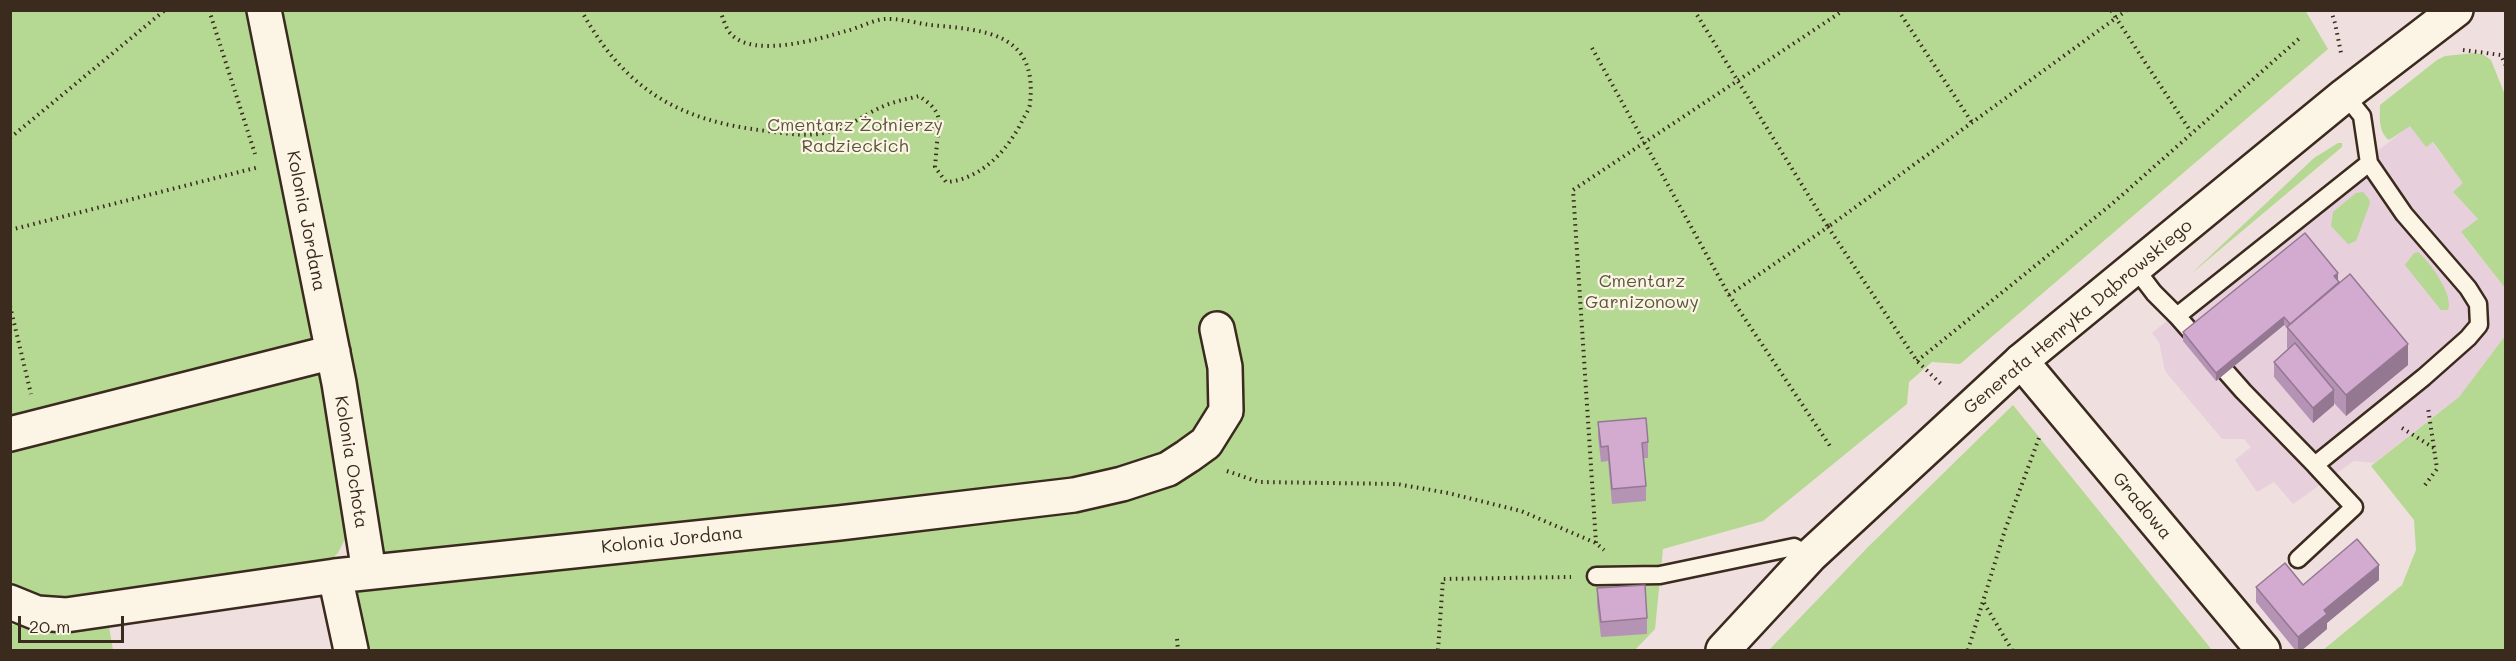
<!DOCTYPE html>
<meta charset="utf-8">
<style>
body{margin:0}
#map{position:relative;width:2516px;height:661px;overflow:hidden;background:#f0dfdf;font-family:Mali,sans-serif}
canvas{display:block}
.frame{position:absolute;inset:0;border:12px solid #3b2a1e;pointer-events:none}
.scale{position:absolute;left:18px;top:616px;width:106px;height:27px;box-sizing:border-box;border:3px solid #3b2a1e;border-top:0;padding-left:8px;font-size:18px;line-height:21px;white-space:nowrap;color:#3b2a1e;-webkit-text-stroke:4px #fcf5e5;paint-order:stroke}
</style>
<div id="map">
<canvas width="2516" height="661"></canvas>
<div class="frame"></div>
<div class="scale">20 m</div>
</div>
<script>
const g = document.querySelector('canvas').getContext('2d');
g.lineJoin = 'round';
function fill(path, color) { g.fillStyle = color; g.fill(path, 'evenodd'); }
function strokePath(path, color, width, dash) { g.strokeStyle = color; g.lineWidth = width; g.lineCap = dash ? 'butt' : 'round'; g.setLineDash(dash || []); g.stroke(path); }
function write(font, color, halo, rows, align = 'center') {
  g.font = font + ' Mali,sans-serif'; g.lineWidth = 4.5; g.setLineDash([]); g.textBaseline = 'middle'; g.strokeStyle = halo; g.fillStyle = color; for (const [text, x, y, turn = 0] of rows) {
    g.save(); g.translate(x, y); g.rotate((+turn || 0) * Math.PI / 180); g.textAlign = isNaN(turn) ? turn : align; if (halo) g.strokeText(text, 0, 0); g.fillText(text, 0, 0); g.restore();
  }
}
fill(new Path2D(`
 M2410,125L2426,146L2432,142L2464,183L2453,192L2478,219L2461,233L2505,288V336L2459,397L2374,463L2354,461L2293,504L2274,482L2257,492L2235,460L2251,447L2244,439H2222L2165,371L2159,342L2152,333Z`), '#e7cfdb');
fill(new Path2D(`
 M2305,10L2328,49L1960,364L1932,362L1909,382L1907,404L1763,521L1663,549L1655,629L1635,650H358L347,586L386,566L348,364L276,11Z
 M10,11H258L323,349L11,426Z
 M2475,53L2484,55L2491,60L2505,95V288L2461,232L2478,219L2453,192L2463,183L2433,142L2426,147L2410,126L2389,140C2378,132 2380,117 2380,105L2437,60L2445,56Z
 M2338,143H2342V147L2191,274L2314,158Z
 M2363,192L2369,199L2370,203L2356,241L2348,244L2331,226L2333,212L2356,193Z
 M2418,252C2430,262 2454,295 2448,310H2441L2405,265L2414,253Z
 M2505,336V650H2323L2402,585L2416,550L2414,520L2371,466L2459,397Z
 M324,368L349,531L338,553L320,570L48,604L11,591L10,443Z
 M2013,405L2212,650H1769L1868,547Z
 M107,615L113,650H11L10,625Z`), '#b5d892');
const service = new Path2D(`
 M2135,268L2154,293L2177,316L2243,391L2315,465L2424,377L2468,338L2479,325L2478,304L2468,288L2404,214L2369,163L2362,116L2345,95
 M2177,316L2369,163
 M2298,559L2354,507L2315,465
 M1596,576L1660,575L1794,547L1810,556`);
const minor = new Path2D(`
 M264,10L339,383L369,572
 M2021,361L2263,650
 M10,434L333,352
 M335,576L351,650
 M10,602L37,613L66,615L335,576L839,523L1074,495L1122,484L1168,469L1188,456L1206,443L1226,411L1225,367L1217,329`);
const tertiary = new Path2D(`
 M1723,650L1810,556L2021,361L2345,95L2456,10`);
strokePath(service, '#3b2a1e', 21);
strokePath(minor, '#3b2a1e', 38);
strokePath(tertiary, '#3b2a1e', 38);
strokePath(new Path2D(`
 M209,10L255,154
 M581,10C625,90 679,121 767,131C791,134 812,138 835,130C852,125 867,113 884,106C895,101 908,99 919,96C929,103 939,110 939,123
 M720,10C723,18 726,30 732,35C755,58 819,39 846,31C859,28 872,20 885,19C899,18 916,23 930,25C984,30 1038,32 1030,103C1030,108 1026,114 1023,119C1009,149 981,180 946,182L935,167L938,131L941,127L939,123L934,124V130L938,131
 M1694,10L1828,227L2116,18L2111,10
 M1898,10L1973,124
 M2127,10L2116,18L2191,132
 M2331,10L2335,23L2341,53
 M1592,48L1729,295L1830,446
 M2463,50L2501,55L2506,66
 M10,138L165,10
 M10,230L259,167
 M1729,295L1828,227L1917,361L1943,386
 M10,306L31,394
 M1917,361L2113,203L2302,36
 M2402,428L2434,448
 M1227,471L1259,482L1397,484L1448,493L1521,511L1596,543L1604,550
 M2425,485L2437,469L2428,408
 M1596,543L1573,190L1844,10
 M1984,603L2012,650
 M1177,639L1178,650
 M1438,650L1443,579L1571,577
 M1968,650L2005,530L2039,438`), '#3b2a1e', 4, [1.5, 4.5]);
strokePath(service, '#fcf5e5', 16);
strokePath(minor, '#fcf5e5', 33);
strokePath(tertiary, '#fcf5e5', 33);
fill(new Path2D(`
 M2338,281L2408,365L2346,416L2334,403V405L2313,423L2274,377V362L2288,349L2287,348V328L2284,325L2216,381L2183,341V332Z
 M1598,422L1648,442V458H1643L1646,486V501L1612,504L1608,461L1601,462L1598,437Z
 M2379,580L2327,623V629L2301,651H2296L2256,602V587Z
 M1597,588L1647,618V634L1601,637L1597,604Z`), '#b593b4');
fill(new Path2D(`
 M2338,273V281L2334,276Z
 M2284,317V325L2216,381V373Z
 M2408,344V365L2346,416V395Z
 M2334,390V405L2313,423V408Z
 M2379,565V580L2327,623V629L2301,651H2298V637L2324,610Z`), '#947892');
const building = new Path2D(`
 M2305,233L2338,273L2334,276L2339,282L2290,324L2284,317L2216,373L2183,332Z
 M2350,274L2408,344L2346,395L2287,327Z
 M2295,343L2334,390L2313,408L2274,362Z
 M1646,418L1648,442L1642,443L1646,486L1612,489L1608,446L1601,447L1598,422Z
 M2357,539L2379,565L2324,610L2327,614L2298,637L2256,587L2285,563L2303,585Z
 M1645,585L1647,618L1601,622L1597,588Z`);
fill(building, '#d3abd1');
strokePath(building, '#947892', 1.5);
write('18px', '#5a563b', '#fcf5e5', [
 ["Cmentarz Żołnierzy",855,125],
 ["Radzieckich",855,146],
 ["Cmentarz",1642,281],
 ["Garnizonowy",1642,302]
]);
write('18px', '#3b2a1e', '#fcf5e5', [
 ["Kolonia Jordana",306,221,79],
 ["Generała Henryka Dąbrowskiego",2078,317,-40],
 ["Kolonia Ochota",351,462,81],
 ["Gradowa",2142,506,50],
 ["Kolonia Jordana",672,540,-6]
]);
</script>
